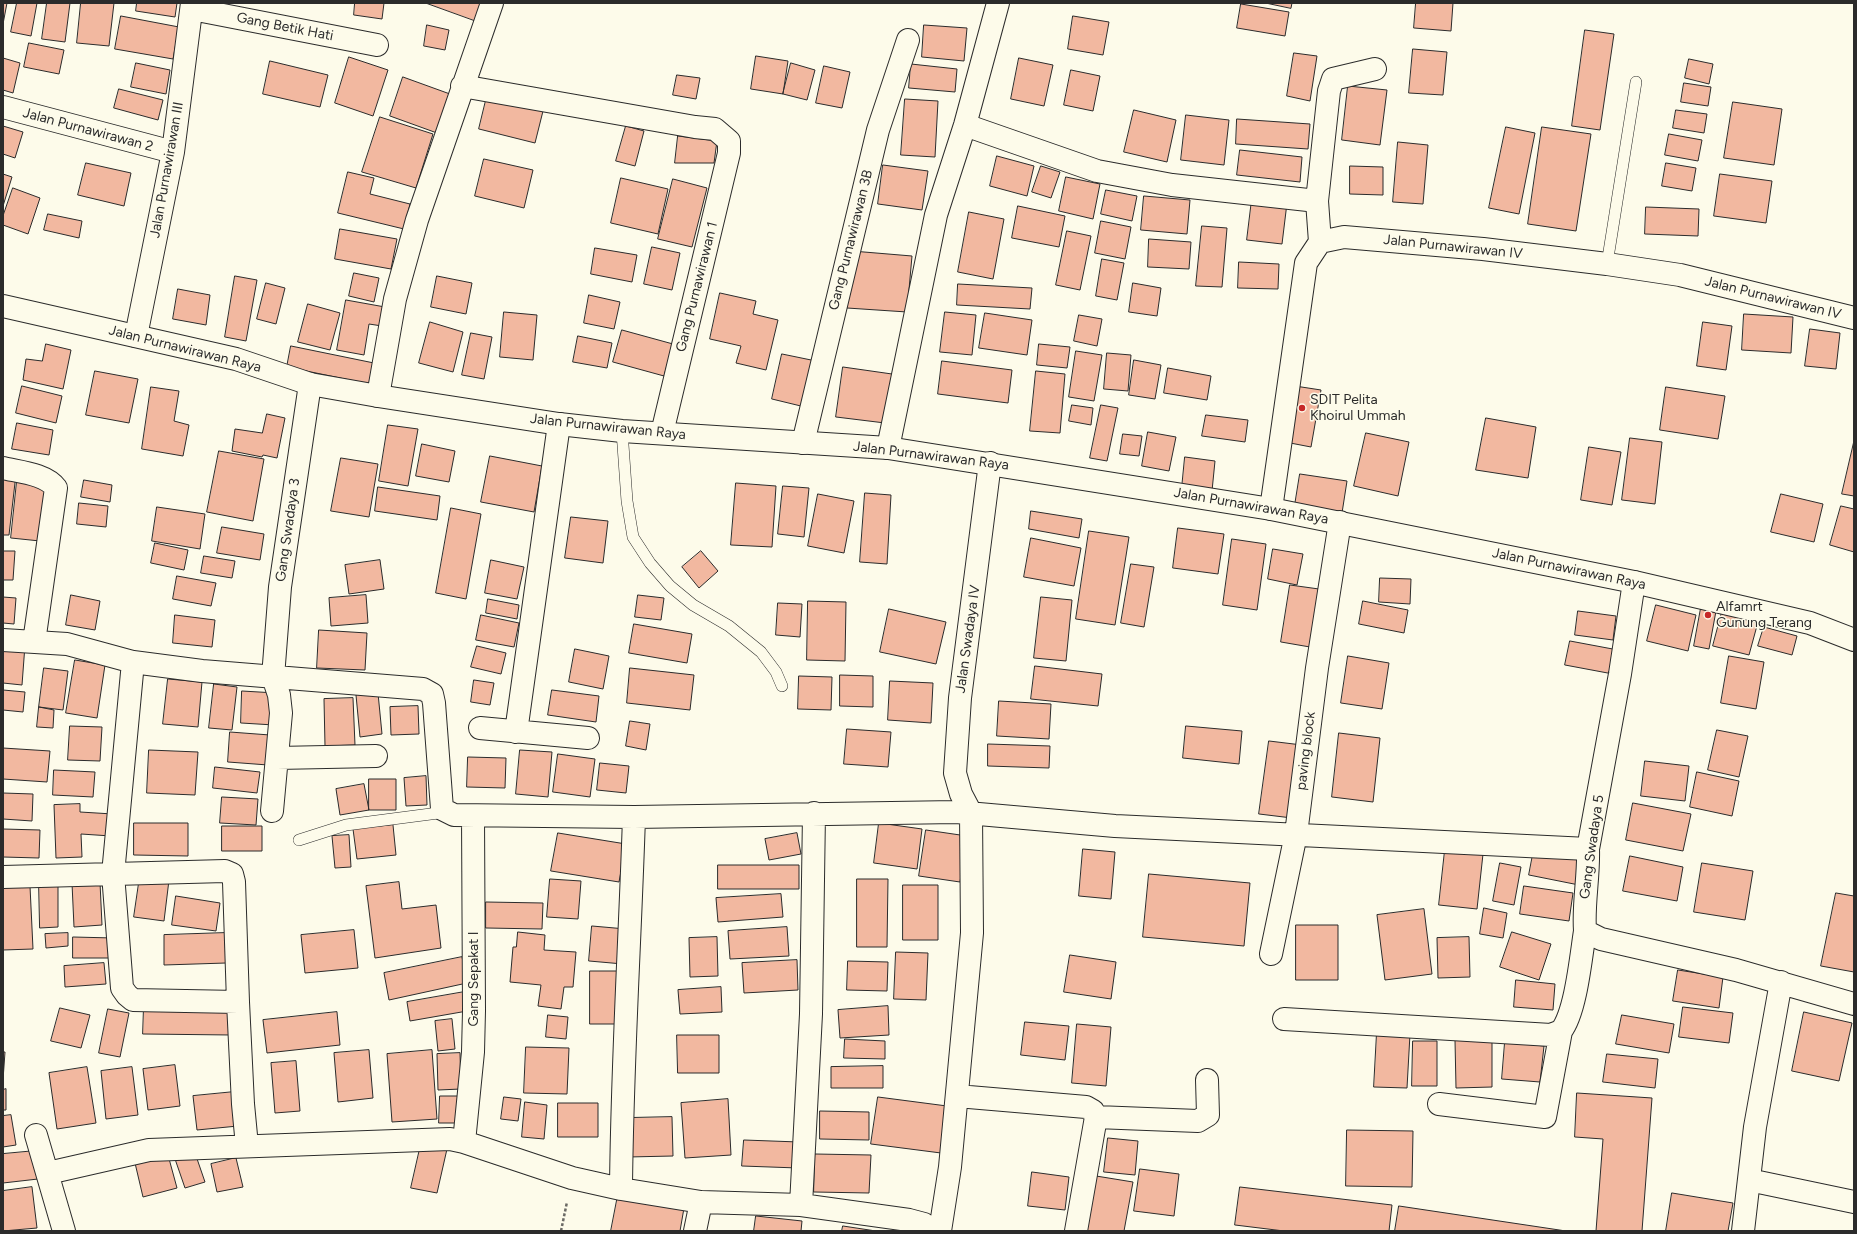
<!DOCTYPE html>
<style>
body{margin:0}
#map{position:relative;width:1857px;height:1234px;overflow:hidden;background:#fdfbea;font-family:Figtree,sans-serif}
canvas{display:block}
.frame{position:absolute;inset:0;border:4px solid #2b2b2b;pointer-events:none}
</style>
<div id="map">
<canvas width="1857" height="1234"></canvas>
<div class="frame"></div>
</div>
<script>
const g = document.querySelector('canvas').getContext('2d');
g.lineJoin = 'round';
function fill(path, color) { g.fillStyle = color; g.fill(path, 'evenodd'); }
function strokePath(path, color, width, dash) { g.strokeStyle = color; g.lineWidth = width; g.lineCap = dash ? 'butt' : 'round'; g.setLineDash(dash || []); g.stroke(path); }
function write(font, color, halo, rows, align = 'center') {
  g.font = font + ' Figtree,sans-serif'; g.lineWidth = 3; g.setLineDash([]); g.textBaseline = 'middle'; g.strokeStyle = halo; g.fillStyle = color; for (const [text, x, y, turn = 0] of rows) {
    g.save(); g.translate(x, y); g.rotate((+turn || 0) * Math.PI / 180); g.textAlign = isNaN(turn) ? turn : align; if (halo) g.strokeText(text, 0, 0); g.fillText(text, 0, 0); g.restore();
  }
}
const building = new Path2D(`
 M3,3H7L3,24Z
 M17,3H37L31,36L11,32Z
 M47,3H70L65,42L42,39Z
 M81,3H114L109,46L77,43Z
 M137,3H177L175,17L136,11Z
 M355,3H384L382,19L354,15Z
 M426,3H489L482,23Z
 M1266,3H1292L1291,8Z
 M1416,3H1453L1451,31L1414,28Z
 M1241,4L1289,12L1285,36L1237,28Z
 M121,16L179,27L173,59L115,49Z
 M1073,16L1109,22L1103,55L1068,49Z
 M427,25L449,30L445,50L424,46Z
 M924,25L967,28L964,61L922,57Z
 M1585,30L1614,34L1600,130L1572,126Z
 M29,43L64,50L59,74L24,67Z
 M1413,49L1447,52L1443,95L1409,93Z
 M1294,53L1317,56L1310,101L1287,96Z
 M756,56L788,61L783,94L751,89Z
 M349,57L388,70L373,116L335,103Z
 M3,58L20,63L13,93L3,90Z
 M1019,58L1053,65L1044,106L1011,99Z
 M1689,59L1713,64L1709,84L1685,78Z
 M270,61L328,75L320,107L263,94Z
 M136,63L170,70L166,94L131,87Z
 M791,63L815,70L807,100L783,94Z
 M911,64L957,69L955,92L909,88Z
 M824,66L850,72L842,108L816,103Z
 M1071,70L1100,76L1093,111L1064,105Z
 M677,75L700,78L696,99L673,95Z
 M403,77L450,94L437,133L390,116Z
 M1684,83L1711,87L1708,106L1681,102Z
 M1348,86L1387,90L1380,145L1342,140Z
 M119,89L163,100L158,120L114,108Z
 M488,92L544,107L535,143L479,129Z
 M905,99L938,101L935,157L901,155Z
 M1733,102L1782,109L1774,165L1724,158Z
 M1134,110L1176,120L1167,162L1124,152Z
 M1676,110L1707,114L1704,133L1673,128Z
 M1186,115L1229,120L1224,165L1181,160Z
 M380,117L433,134L416,188L362,172Z
 M1237,119L1310,124L1308,149L1236,144Z
 M3,126L23,132L15,158L3,154Z
 M626,126L644,131L635,166L616,161Z
 M1506,127L1535,133L1519,214L1489,208Z
 M1542,127L1591,134L1576,231L1528,224Z
 M1669,134L1702,140L1698,161L1665,155Z
 M678,136L717,141L714,163H675Z
 M1398,142L1428,145L1423,204L1393,202Z
 M1240,150L1302,157L1300,182L1237,175Z
 M997,156L1034,166L1027,196L990,186Z
 M484,159L533,170L524,208L475,196Z
 M86,163L131,173L124,206L78,195Z
 M1666,163L1696,168L1692,191L1662,186Z
 M883,165L928,171L922,210L878,204Z
 M1041,166L1060,172L1051,198L1032,192Z
 M1350,166L1383,167V195L1350,194Z
 M348,172L374,178L370,194L410,204L404,229L338,213Z
 M3,174L12,177L3,206Z
 M1720,174L1772,181L1766,223L1714,216Z
 M1066,177L1100,184L1093,219L1059,211Z
 M621,178L668,189L658,234L611,223Z
 M673,179L707,188L692,247L658,239Z
 M13,188L40,198L28,234L3,225V216Z
 M1106,190L1137,196L1132,221L1101,214Z
 M1144,196L1190,200L1187,234L1141,230Z
 M1252,199L1287,203L1282,244L1247,240Z
 M1018,206L1065,216L1059,247L1012,238Z
 M1646,207L1699,209L1698,236L1645,234Z
 M969,212L1004,219L993,279L958,272Z
 M48,214L82,221L79,238L44,230Z
 M1101,221L1131,227L1125,259L1095,253Z
 M1202,226L1227,228L1222,287L1196,286Z
 M340,229L397,239L391,269L335,259Z
 M1067,231L1091,236L1080,290L1056,285Z
 M1149,239L1191,242L1189,269L1148,267Z
 M652,247L680,253L672,290L644,284Z
 M595,248L637,255L632,282L591,274Z
 M852,251L912,256L907,312L847,308Z
 M1102,259L1124,263L1117,300L1096,296Z
 M1239,262L1279,264L1278,289L1238,288Z
 M354,273L379,278L374,302L349,296Z
 M235,276L257,280L246,341L225,337Z
 M437,276L472,283L466,314L431,307Z
 M266,283L285,288L276,324L257,319Z
 M1133,283L1161,288L1157,316L1129,312Z
 M958,284L1032,288L1030,309L957,305Z
 M178,289L210,295L206,325L173,319Z
 M720,293L756,301L753,314L778,320L766,370L736,363L741,346L710,339Z
 M589,295L620,302L614,329L584,323Z
 M346,300L385,307L382,326L369,324L364,355L337,350Z
 M308,304L340,313L330,350L298,342Z
 M504,312L537,315L533,360L500,357Z
 M945,312L976,315L972,355L940,352Z
 M985,313L1032,320L1027,355L979,348Z
 M1744,314L1793,317L1791,353L1742,350Z
 M1079,315L1102,319L1097,346L1074,341Z
 M430,322L463,332L453,372L419,363Z
 M1703,322L1732,326L1726,370L1697,366Z
 M1810,329L1840,333L1836,369L1805,366Z
 M622,330L673,344L664,376L613,362Z
 M471,333L492,337L484,379L462,375Z
 M578,336L612,343L607,368L573,362Z
 M46,344L71,350L63,389L23,380L26,359L42,361Z
 M1039,344L1070,347L1067,368L1037,365Z
 M291,346L374,363L369,384L287,367Z
 M1076,351L1102,355L1094,401L1069,397Z
 M1107,353L1131,355L1128,391L1104,389Z
 M782,354L816,361L805,407L772,399Z
 M1134,360L1161,365L1155,399L1129,395Z
 M942,361L1012,370L1008,403L938,394Z
 M843,367L892,374L885,423L836,417Z
 M1168,368L1211,376L1207,400L1164,393Z
 M95,371L138,379L129,423L86,415Z
 M1036,371L1065,374L1060,433L1030,431Z
 M22,386L62,396L56,423L16,413Z
 M1295,386L1321,390L1311,447L1285,442Z
 M151,387L179,391L174,421L189,425L183,456L142,449Z
 M1666,387L1725,396L1718,439L1660,430Z
 M1072,405L1093,408L1091,425L1069,421Z
 M1101,405L1118,408L1107,461L1090,458Z
 M267,414L285,418L277,458L263,455L262,457L232,451L235,429L262,433Z
 M1206,415L1248,420L1245,442L1202,436Z
 M1486,418L1536,427L1528,478L1476,470Z
 M17,423L53,430L49,455L12,449Z
 M388,425L418,429L408,486L379,481Z
 M1148,432L1176,437L1169,471L1142,466Z
 M1366,433L1409,442L1398,496L1354,486Z
 M1123,434L1142,436L1139,456L1120,454Z
 M1630,438L1662,442L1655,504L1622,500Z
 M1854,441V496L1842,494Z
 M422,444L455,451L449,482L416,476Z
 M1589,447L1621,452L1612,505L1581,500Z
 M219,451L264,459L253,521L207,512Z
 M490,456L542,466L534,512L481,502Z
 M1185,457L1215,461L1212,491L1182,488Z
 M341,458L378,464L369,517L331,511Z
 M3,472L16,474L9,535H3Z
 M1300,474L1347,481L1342,513L1295,505Z
 M84,480L112,485L110,502L81,497Z
 M17,481L46,485L40,541L11,538Z
 M736,483L776,486L772,547L731,545Z
 M783,486L809,488L804,537L778,534Z
 M378,487L440,496L437,520L375,511Z
 M865,493L891,495L887,564L860,562Z
 M818,494L854,501L844,553L808,546Z
 M1781,494L1823,504L1814,542L1771,532Z
 M79,503L108,506L106,527L77,524Z
 M1841,506L1854,509V552L1830,545Z
 M157,507L205,514L200,549L152,541Z
 M451,508L481,514L466,599L436,593Z
 M1031,511L1082,519L1079,538L1029,529Z
 M571,517L608,521L603,563L565,558Z
 M222,527L264,534L260,560L217,553Z
 M1178,528L1224,534L1218,574L1173,568Z
 M1089,531L1129,537L1115,625L1076,619Z
 M1031,538L1081,548L1074,586L1024,577Z
 M1232,539L1266,544L1257,610L1223,605Z
 M155,543L188,550L184,570L151,563Z
 M1273,549L1303,554L1297,585L1268,579Z
 M3,551H15L13,580H3Z
 M701,551L718,571L699,588L682,567Z
 M204,556L235,561L232,578L201,573Z
 M380,560L384,589L349,594L345,565Z
 M491,560L524,567L517,599L485,593Z
 M1131,564L1154,567L1144,627L1121,623Z
 M177,576L216,583L211,606L173,599Z
 M1380,578L1411,579L1410,604L1379,602Z
 M1290,585L1319,589L1310,647L1281,642Z
 M71,595L100,601L95,630L66,625Z
 M366,595L368,623L331,626L329,598Z
 M638,595L664,598L661,620L635,617Z
 M3,597L16,598L14,624L3,623Z
 M1041,597L1072,600L1066,661L1034,658Z
 M488,599L519,605L517,619L486,613Z
 M808,601L846,602L845,661L807,660Z
 M1363,601L1408,610L1404,633L1359,624Z
 M778,603L802,604L800,637L776,635Z
 M1656,605L1696,615L1688,651L1647,641Z
 M1701,608L1716,611L1709,649L1694,646Z
 M889,609L946,622L936,664L880,652Z
 M1578,611L1616,616L1613,640L1575,635Z
 M1722,612L1758,622L1749,655L1713,646Z
 M175,615L215,620L212,647L173,643Z
 M481,615L519,623L514,647L476,640Z
 M634,624L692,634L687,663L629,653Z
 M1764,627L1797,636L1792,655L1758,646Z
 M319,630L367,633L365,670L317,668Z
 M1570,641L1618,650L1613,674L1565,665Z
 M3,643L25,645L22,685L3,683Z
 M477,646L506,653L501,674L471,667Z
 M575,649L609,656L603,689L569,682Z
 M1348,656L1389,663L1382,709L1341,703Z
 M1729,656L1764,662L1756,709L1721,703Z
 M75,660L105,665L97,718L66,713Z
 M1035,666L1102,674L1098,706L1031,699Z
 M44,668L68,671L63,710L39,707Z
 M630,668L694,675L690,710L627,703Z
 M840,675L873,676V707L840,706Z
 M799,676L832,677L831,710L798,709Z
 M168,679L202,682L198,727L163,724Z
 M474,680L494,683L490,705L471,702Z
 M890,681L933,683L931,723L888,720Z
 M214,684L237,687L232,730L209,728Z
 M3,690L25,692L23,712L3,710Z
 M552,690L599,696L596,722L548,715Z
 M242,691L276,693L274,725L241,723Z
 M378,693L382,734L360,737L356,695Z
 M353,698L355,745L325,746L324,699Z
 M999,701L1051,704L1049,739L997,736Z
 M418,706L419,734L391,735L390,707Z
 M39,707L54,710L53,728L37,727Z
 M630,721L650,724L646,750L626,746Z
 M70,726L102,727L100,761L68,760Z
 M1186,726L1242,731L1239,764L1183,758Z
 M847,729L891,732L888,767L844,764Z
 M1717,730L1748,736L1739,777L1708,770Z
 M230,732L270,735L268,765L228,762Z
 M1339,733L1380,738L1373,802L1332,797Z
 M1269,741L1302,745L1292,818L1259,814Z
 M988,744L1050,746L1049,768L988,766Z
 M3,748L50,751L47,782L3,779Z
 M149,750L198,752L195,795L147,793Z
 M520,750L552,752L548,797L516,794Z
 M558,754L595,759L590,797L553,792Z
 M468,757L506,758L505,788L467,787Z
 M1645,761L1689,766L1685,801L1641,796Z
 M600,763L629,766L626,793L597,790Z
 M215,767L260,772L257,793L213,788Z
 M54,770L95,772L93,797L53,795Z
 M1697,772L1739,781L1732,816L1690,807Z
 M426,776L427,805L406,806L404,778Z
 M369,779H396V810H369Z
 M364,784L369,810L340,815L336,789Z
 M3,793L33,794L32,821L3,819Z
 M222,797L258,799L256,825L220,823Z
 M1633,803L1691,814L1683,851L1626,840Z
 M80,804V812L113,814L111,836L81,834L82,857L56,858L54,805Z
 M134,823H188V856L134,855Z
 M879,823L922,829L917,869L874,863Z
 M393,825L396,855L357,859L353,829Z
 M222,826H262V851H222Z
 M3,829L40,830L39,858L3,857Z
 M926,830L967,836L960,882L919,876Z
 M558,833L626,844L619,882L551,871Z
 M797,833L801,854L769,860L765,839Z
 M349,835L351,867L335,868L332,836Z
 M1083,849L1115,852L1111,899L1079,896Z
 M1534,849L1584,859L1579,885L1529,875Z
 M1445,850L1483,854L1477,909L1439,905Z
 M1630,856L1683,867L1677,901L1623,891Z
 M1500,863L1521,867L1514,905L1493,901Z
 M1702,863L1753,871L1745,920L1694,912Z
 M718,865H799V889H718Z
 M1149,874L1250,883L1244,946L1143,937Z
 M140,876L169,880L164,921L134,917Z
 M550,879L581,881L578,919L547,917Z
 M857,879H888L887,947H857Z
 M100,882L102,925L74,927L72,883Z
 M399,882L402,909L436,905L441,948L375,958L366,886Z
 M39,884H58V927L40,928Z
 M903,885H938V940H903Z
 M30,886L33,949L3,950V887Z
 M1524,886L1573,893L1569,921L1520,914Z
 M1836,893L1854,896V972L1821,966Z
 M781,894L783,917L718,922L716,898Z
 M176,896L220,903L216,931L172,925Z
 M486,902L543,903L542,929L486,928Z
 M1484,908L1507,913L1503,938L1480,934Z
 M1424,909L1432,974L1385,980L1377,915Z
 M1296,925H1338V980H1296Z
 M592,926L626,929L623,964L589,961Z
 M787,927L789,956L730,959L728,931Z
 M354,930L358,968L305,973L301,935Z
 M518,932L545,935L544,950L576,952L573,987H564L561,1009L538,1006L541,985L510,982L513,947H516Z
 M1512,932L1551,944L1539,980L1500,967Z
 M68,933V946L46,948L45,934Z
 M225,933L226,963L164,965V935Z
 M73,937L114,938V958H73Z
 M717,937L718,976L690,977L689,938Z
 M1469,937L1470,977L1438,978L1437,938Z
 M896,952L928,953L926,1000L894,999Z
 M1070,955L1116,962L1111,999L1064,992Z
 M462,957L467,983L389,1000L384,973Z
 M797,960L798,990L744,993L742,963Z
 M848,961L888,962L887,991L847,990Z
 M104,963L106,984L65,987L64,966Z
 M1678,970L1723,977L1719,1008L1673,1001Z
 M590,971H624V1024H590Z
 M1516,980L1555,984L1553,1010L1514,1007Z
 M721,987L722,1012L680,1014L678,990Z
 M470,991L473,1010L410,1021L407,1002Z
 M144,1005L232,1006L231,1035L143,1034Z
 M888,1006L889,1035L840,1038L838,1010Z
 M1683,1007L1733,1013L1729,1043L1679,1037Z
 M60,1008L90,1015L81,1048L51,1041Z
 M108,1009L129,1013L120,1057L99,1053Z
 M337,1012L340,1045L267,1053L263,1020Z
 M1804,1012L1852,1023L1839,1081L1792,1071Z
 M548,1015L568,1017L566,1039L546,1037Z
 M1622,1015L1674,1024L1669,1053L1616,1044Z
 M452,1019L455,1049L438,1051L435,1021Z
 M1025,1022L1069,1026L1065,1060L1021,1055Z
 M1077,1024L1111,1027L1106,1086L1072,1083Z
 M1377,1032L1410,1034L1407,1088L1374,1087Z
 M677,1035H719V1073H678Z
 M845,1039L885,1041V1059L844,1058Z
 M1492,1039V1087L1456,1088L1455,1040Z
 M1413,1041H1437V1086H1412Z
 M1505,1042L1544,1046L1540,1082L1502,1079Z
 M526,1047L569,1048L567,1094L524,1093Z
 M369,1050L373,1098L338,1102L334,1053Z
 M432,1050L437,1119L392,1122L387,1054Z
 M3,1052H5L3,1080Z
 M460,1053L461,1089L438,1090L437,1054Z
 M1607,1054L1658,1059L1655,1088L1603,1082Z
 M296,1061L300,1111L275,1113L271,1063Z
 M175,1065L180,1106L148,1110L143,1069Z
 M883,1066V1088H831V1067Z
 M87,1067L96,1123L57,1129L49,1073Z
 M132,1067L138,1115L106,1119L101,1071Z
 M6,1089V1110H3V1090Z
 M234,1092L238,1126L197,1130L193,1096Z
 M1577,1093L1652,1098L1642,1231H1596L1603,1139L1575,1137Z
 M440,1096H465L464,1123H439Z
 M504,1097L521,1099L518,1121L501,1119Z
 M878,1097L947,1106L941,1153L871,1144Z
 M728,1099L731,1155L685,1158L681,1103Z
 M525,1102L547,1105L544,1139L522,1137Z
 M558,1103H598V1137H558Z
 M820,1111L869,1112V1140L820,1139Z
 M11,1115L16,1145L3,1147V1116Z
 M672,1117L673,1156L628,1157V1118Z
 M1347,1130L1413,1131L1412,1187L1346,1186Z
 M1108,1138L1138,1141L1135,1175L1104,1172Z
 M744,1140L799,1142L798,1168L742,1166Z
 M421,1144L447,1149L437,1193L411,1188Z
 M194,1150L205,1182L185,1188L174,1156Z
 M35,1151L38,1179L3,1183V1154Z
 M815,1154L871,1155L869,1193L814,1192Z
 M168,1155L177,1188L143,1197L135,1163Z
 M236,1158L243,1187L217,1192L211,1164Z
 M1140,1169L1179,1174L1174,1216L1134,1211Z
 M1032,1172L1069,1177L1065,1210L1028,1206Z
 M1096,1176L1133,1182L1124,1231H1086Z
 M32,1187L37,1228L3,1231V1191Z
 M1240,1187L1392,1205L1389,1231H1284L1235,1225Z
 M1672,1193L1733,1203L1728,1231H1666Z
 M618,1195L684,1208L680,1231H611Z
 M1399,1206L1566,1231H1395Z
 M756,1216L802,1221L801,1231H754Z
 M843,1226L876,1231H842Z`);
fill(building, '#f2b8a0');
strokePath(building, '#2b2b2b', 1);
const lane = new Path2D(`
 M1607,264L1636,82
 M622,431L627,501L633,537L650,563L670,586L693,605L729,626L761,652L776,672L782,686
 M299,840L346,825L446,812`);
const street = new Path2D(`
 M192,9L377,45
 M462,86L695,127L715,129L729,141V153L662,433
 M3,107L173,152
 M965,125L1097,171L1172,185L1317,201
 M1320,242L1317,201L1329,91L1333,79L1375,69
 M136,336L173,152L192,3
 M378,396L395,299L417,220L492,3
 M803,443L878,130L908,40
 M888,448L936,215L965,125L998,3
 M3,468C20,472 46,474 56,488L34,642
 M1271,509L1306,263L1320,242L1344,237L1483,249L1607,264L1680,275L1854,318
 M1634,582L1620,674L1588,849C1589,877 1583,903 1585,931L1601,939L1736,970L1854,1004
 M3,640L67,644L133,662L202,671L423,689L432,694L434,703L442,809L454,815L634,817L956,812L1115,826L1588,849
 M133,662L113,874L122,988L127,995L133,1000L238,1002
 M480,728L588,738
 M516,732L559,424
 M277,758L376,756
 M272,811L281,713L279,695L273,677L280,587L310,384
 M3,877L225,871L232,874L234,882L238,1002L243,1104L247,1146
 M1271,954L1296,834L1317,668L1340,522
 M1284,1019L1551,1035L1561,1031
 M957,1096L1086,1107L1093,1111L1096,1117L1076,1231
 M1439,1104L1545,1117L1561,1031C1576,1012 1581,956 1585,931
 M1096,1117L1198,1121L1208,1115L1207,1080
 M36,1135L64,1231
 M464,1142L473,1052L474,1011L473,816
 M48,1173L149,1150L450,1139L464,1142L572,1178L621,1189L701,1202L801,1205L909,1220L924,1224L935,1231
 M1749,1180L1854,1202
 M621,1189C622,1065 630,941 634,817
 M801,1205L811,1014L814,813
 M695,1231L701,1202
 M940,1231L950,1167L972,933L971,813L961,794L955,773L960,698L990,463
 M1743,1231L1755,1127L1781,982`);
const secondary = new Path2D(`
 M3,306L236,359L310,384L378,396L559,424L622,431L888,448L1271,509L1634,582L1810,623L1854,640`);
strokePath(lane, '#2b2b2b', 12);
strokePath(street, '#2b2b2b', 24);
strokePath(secondary, '#2b2b2b', 24);
strokePath(new Path2D(`
 M561,1231L567,1202`), '#6a6964', 2.5, [3, 2]);
strokePath(lane, '#fdfbea', 11);
strokePath(street, '#fdfbea', 22);
strokePath(secondary, '#fdfbea', 22);
for (const [x, y, r, color] of [
 [1302,408,4,"#c62828"],
 [1708,615,4,"#c62828"]
]) { const dot = new Path2D(); dot.arc(x, y, r, 0, 2 * Math.PI); g.fillStyle = color; g.fill(dot); strokePath(dot, '#fdfbea', 1.5); }
write('14px', '#2b2b2b', '#fdfbea', [
 ["Gang Betik Hati",285,27,11],
 ["Jalan Purnawirawan 2",88,130,15],
 ["Jalan Purnawirawan III",167,170,-80],
 ["Gang Purnawirawan 3B",851,240,-76],
 ["Jalan Purnawirawan IV",1453,247,6],
 ["Gang Purnawirawan 1",697,287,-76],
 ["Jalan Purnawirawan IV",1773,298,14],
 ["Jalan Purnawirawan Raya",185,349,14],
 ["Jalan Purnawirawan Raya",608,427,6],
 ["Jalan Purnawirawan Raya",931,456,7],
 ["Jalan Purnawirawan Raya",1251,506,10],
 ["Gang Swadaya 3",288,530,-82],
 ["Jalan Purnawirawan Raya",1569,569,12],
 ["Jalan Swadaya IV",968,639,-82],
 ["paving block",1306,751,-83],
 ["Gang Swadaya 5",1592,847,-82],
 ["Gang Sepakat I",474,979,-90]
]);
write('14px', '#2b2b2b', '#fdfbea', [
 ["SDIT Pelita",1310,400],
 ["Khoirul Ummah",1310,416],
 ["Alfamrt",1716,607],
 ["Gunung Terang",1716,623]
], 'left');
</script>
